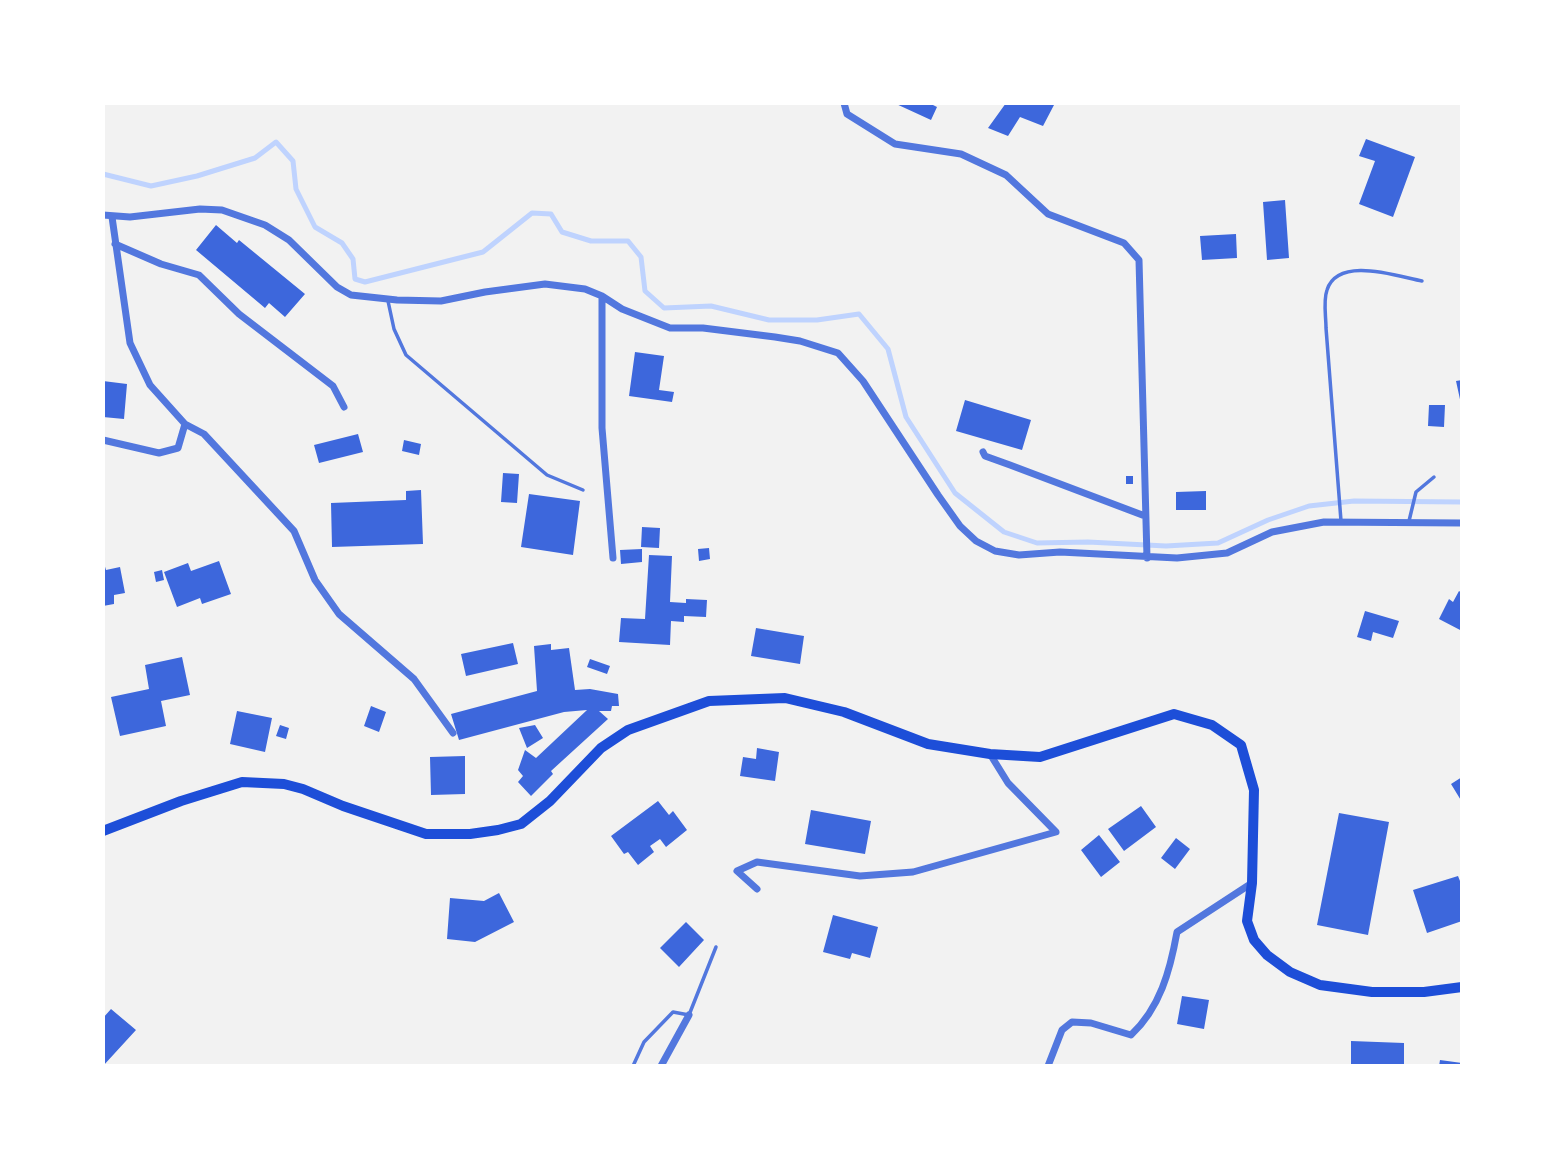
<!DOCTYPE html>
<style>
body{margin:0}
#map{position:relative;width:1565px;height:1169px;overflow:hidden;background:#f2f2f2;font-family:"PT Serif",serif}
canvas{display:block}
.frame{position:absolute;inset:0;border:105px solid #fff;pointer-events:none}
</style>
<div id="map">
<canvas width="1565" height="1169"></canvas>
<div class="frame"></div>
</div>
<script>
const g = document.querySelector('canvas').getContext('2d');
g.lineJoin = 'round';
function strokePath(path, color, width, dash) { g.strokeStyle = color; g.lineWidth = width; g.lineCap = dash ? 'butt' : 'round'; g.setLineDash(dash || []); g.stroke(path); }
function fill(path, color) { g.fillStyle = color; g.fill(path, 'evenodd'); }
strokePath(new Path2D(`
 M103,174L151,186L197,176L255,158L276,142L293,161L296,189L315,227L342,243L353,259L355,279L365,282L483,252L532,213L551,214L562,232L591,241H628L641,257L645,291L664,308L711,306L769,320H817L859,314L888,349L906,417L955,493L1004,532L1037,543L1088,542L1166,546L1218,543L1268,520L1309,506L1354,501L1462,502`), '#bfd3fe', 5);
fill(new Path2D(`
 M894,103H929L937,107L931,120Z
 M1006,103H1049L1054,105L1043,126L1020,117L1008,136L988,128Z
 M1366,139L1415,157L1393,217L1359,204L1375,161L1359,156Z
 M1285,200L1289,258L1267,260L1263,202Z
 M216,225L237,243L239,240L305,294L285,317L269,303L265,308L196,250Z
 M1236,234L1237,258L1202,260L1200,236Z
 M635,352L664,356L659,390L674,392L672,402L629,396Z
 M1462,380V404H1461L1456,381Z
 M103,381L127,384L124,419L103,417Z
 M965,400L1031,420L1022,450L956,431Z
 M1429,405H1445L1444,427L1428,426Z
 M358,434L363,452L319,463L314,445Z
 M404,440L421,444L419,455L402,451Z
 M503,473L519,474L517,503L501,502Z
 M1126,476H1133V484H1126Z
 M421,490L423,544L332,547L331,503L406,500V491Z
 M1206,491V510H1176V492Z
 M529,494L580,501L573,555L521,547Z
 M642,527L660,528L659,548L641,547Z
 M709,548L710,559L699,561L698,549Z
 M642,549V562L621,564L620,550Z
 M649,555L672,556L670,602L686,603V599L707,600L706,617L684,616V622L671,621L670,645L619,642L621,618L645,619Z
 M103,560L106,570L120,567L125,593L114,595V604L103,606Z
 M219,561L231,594L202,604L200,598L177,607L164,572L188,563L191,571Z
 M162,570L164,580L156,582L154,572Z
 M1459,591L1462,593V631L1439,619L1449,599L1453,602Z
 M1365,611L1399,621L1393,638L1373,632L1371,641L1357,637Z
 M756,628L804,636L800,664L751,656Z
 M513,643L518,664L466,676L461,654Z
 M551,644V650L569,648L575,690L590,689L618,694L619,706H612L611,711H599L608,719L551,771L553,774L531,796L518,782L523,776L518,770L525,750L536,758L587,710L564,712L459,740L451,714L537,691L534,646Z
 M182,657L190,695L161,701L166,726L120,736L111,697L149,689L145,665Z
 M590,659L610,666L607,674L587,667Z
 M371,706L386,712L379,732L364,726Z
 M237,711L272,718L265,752L230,744Z
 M280,725L289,728L286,739L276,736Z
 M535,725L543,738L527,748L519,728Z
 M757,748L779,752L775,781L740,776L743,757L756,759Z
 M465,756V794L431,795L430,757Z
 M1462,777V802L1451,784Z
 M658,801L669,815L673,811L687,830L666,847L660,839L650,846L654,852L638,865L628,852L624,854L611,836Z
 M1141,806L1156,827L1124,851L1108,829Z
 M811,810L871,821L865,854L805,844Z
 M1339,813L1389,822L1368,935L1317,925Z
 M1099,835L1120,862L1101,877L1081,850Z
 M1176,838L1190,849L1175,869L1161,858Z
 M1458,876L1462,886V921L1427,933L1413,890Z
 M499,893L514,922L475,942L447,939L450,898L484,901Z
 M833,915L878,927L870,958L852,953L850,959L823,952Z
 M686,922L704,940L679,967L660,948Z
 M1182,996L1209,1000L1204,1029L1177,1024Z
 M111,1009L136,1030L103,1066V1018Z
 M1351,1041L1404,1043V1066H1351Z
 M1440,1060L1462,1063V1066H1439Z`), '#3d67dc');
strokePath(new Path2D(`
 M388,301L394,329L406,355L547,475L583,490
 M1341,521L1326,328C1326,316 1323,301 1327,290C1338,256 1396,276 1422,281
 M1409,521L1416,492L1434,477
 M633,1066L644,1042L673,1012L689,1015L716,947`), '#5277de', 3.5);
strokePath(new Path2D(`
 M844,103L847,114L895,144L961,154L1006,175L1048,214L1124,243L1139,260L1147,558
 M103,215L130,217L200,209L222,210L265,225L289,240L337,287L351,295L397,300L441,301L485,292L545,284L585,289L602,296L622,309L670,328H703L775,337L800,341L838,353L863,381L938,495L960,526L976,541L995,551L1019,555L1060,552L1177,558L1227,553L1272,532L1324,522L1462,523
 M115,244L161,264L199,275L239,314L333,386L344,407
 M602,296V428L613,558
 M185,424L204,434L294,531L315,580L339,614L414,679L453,733
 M103,440L159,453L178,448L185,424L150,385L130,343L112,217
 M983,452L985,456L1010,465L1145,516
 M757,889L737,871L757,862L860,876L913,872L1056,832L1008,783L990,754
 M661,1066L689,1015
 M1048,1066L1062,1030L1072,1022L1091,1023L1131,1035C1160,1008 1170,971 1177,932L1252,883`), '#5277de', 7);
strokePath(new Path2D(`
 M103,831L181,801L242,782L284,784L303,789L343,806L426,834H470L498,830L521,824L550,801L601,748L628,730L709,701L785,698L844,712L928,744L990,754L1040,757L1174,714L1212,725L1241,745L1254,790L1252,883L1247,921L1254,940L1267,955L1290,972L1320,985L1372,992H1424L1462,987`), '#1d4ed8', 10);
</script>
